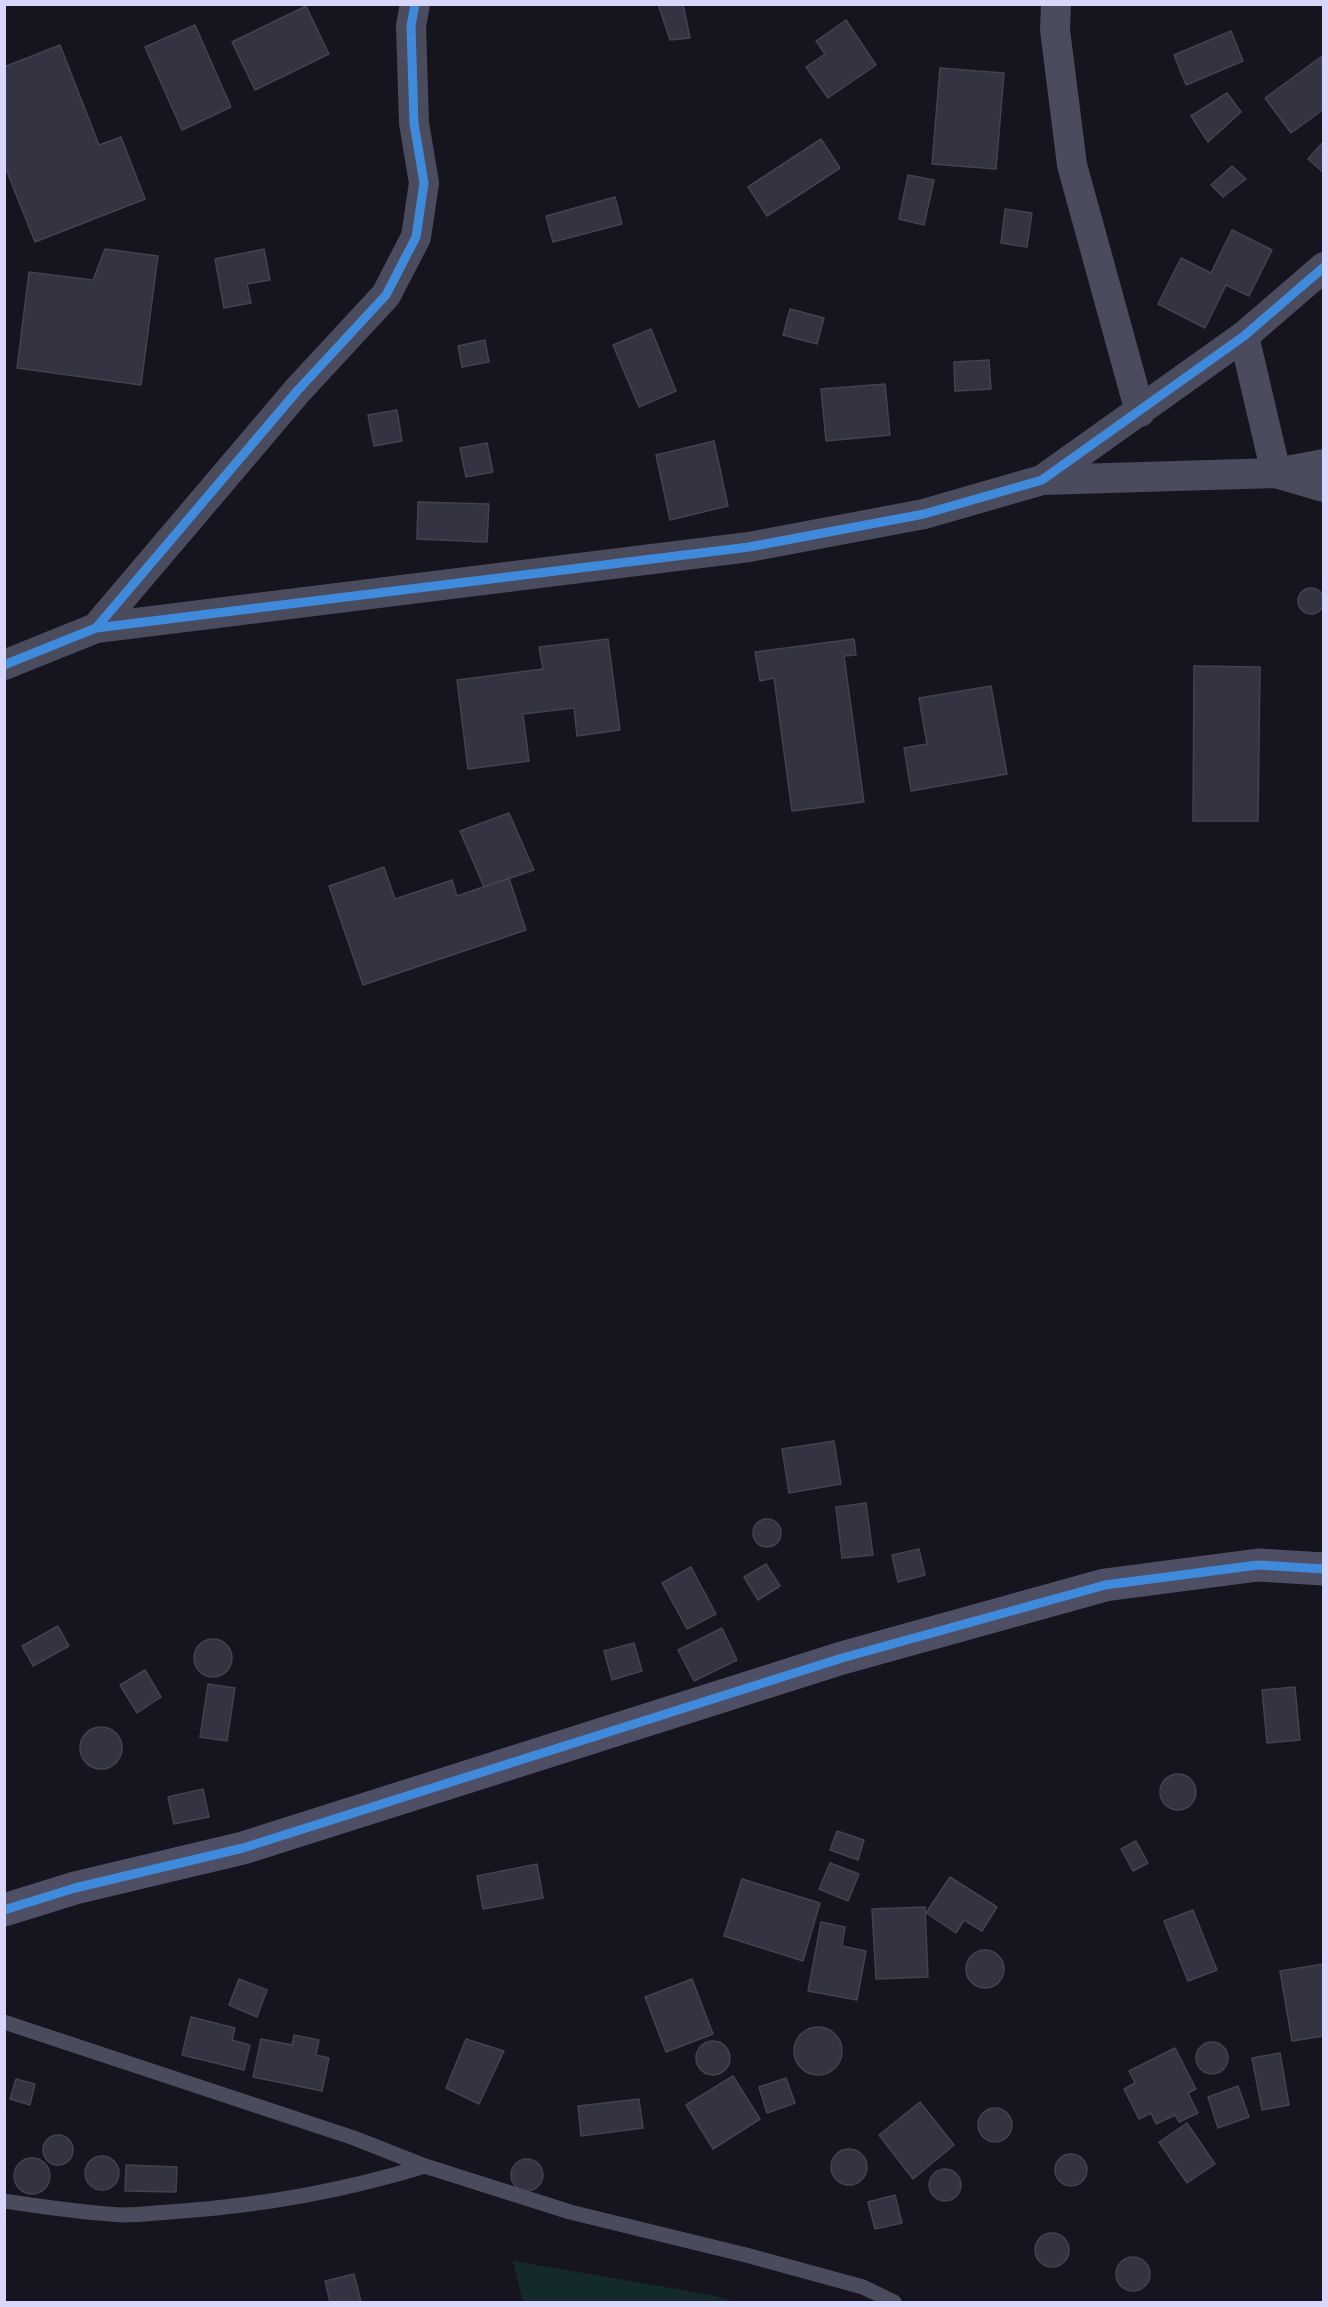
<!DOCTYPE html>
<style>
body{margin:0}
#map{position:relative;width:1328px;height:2307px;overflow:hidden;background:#16151f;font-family:Overpass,sans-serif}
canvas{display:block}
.frame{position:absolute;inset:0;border:6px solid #d8d7fb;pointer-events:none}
</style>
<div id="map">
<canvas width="1328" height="2307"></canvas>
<div class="frame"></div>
</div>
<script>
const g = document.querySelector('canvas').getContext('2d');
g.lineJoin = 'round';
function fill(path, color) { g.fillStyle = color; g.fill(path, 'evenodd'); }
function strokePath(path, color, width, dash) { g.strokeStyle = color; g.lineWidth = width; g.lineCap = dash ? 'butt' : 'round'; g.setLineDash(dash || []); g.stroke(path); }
fill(new Path2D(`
 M513,2261L712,2295L735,2302H523Z`), '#142929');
const building = new Path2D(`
 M658,4H683L690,38L670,40Z
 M306,6L329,54L255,90L232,42Z
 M846,20L876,65L828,98L806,67L825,54L816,41Z
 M195,25L231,107L182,130L145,47Z
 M1231,31L1243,61L1186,85L1174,55Z
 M60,45L99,145L121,137L145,199L35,242L4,164V67Z
 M1322,56L1324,109L1291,133L1265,98Z
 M940,68L1004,73L996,169L932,164Z
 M1227,93L1241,112L1208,142L1191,116Z
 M821,139L840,168L767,216L748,187Z
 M1324,141V173L1308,159Z
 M1232,166L1246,179L1223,197L1211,185Z
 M908,175L934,180L924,225L899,219Z
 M615,197L622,224L553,242L546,216Z
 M1005,209L1032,213L1027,247L1001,243Z
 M1232,230L1272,250L1249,296L1226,285L1205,328L1158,304L1181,258L1211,273Z
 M105,249L158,256L141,385L17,368L29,272L93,280Z
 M264,249L270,280L247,284L251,303L224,308L215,259Z
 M790,309L824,318L817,344L783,335Z
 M651,329L676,391L639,407L613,345Z
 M485,340L489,362L462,367L458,346Z
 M989,360L991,389L955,391L954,362Z
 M885,384L890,435L826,441L821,389Z
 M397,410L402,441L374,446L368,415Z
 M714,441L728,506L670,520L656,455Z
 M487,443L493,472L466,477L460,448Z
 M418,502L489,504L487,542L417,539Z
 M1298 601a13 13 0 1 1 26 0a13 13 0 1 1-26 0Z
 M608,639L620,730L577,736L574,708L523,714L529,761L468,769L457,680L543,669L539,647Z
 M854,639L856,655L844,656L864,802L792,811L774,678L760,681L755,652Z
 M1194,666L1260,667L1258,821H1193Z
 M991,686L1007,774L911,791L904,748L927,744L919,698Z
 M509,813L534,870L484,887L460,831Z
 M384,867L395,899L452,880L457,896L509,878L526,930L363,985L329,886Z
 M834,1441L841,1484L789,1493L782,1449Z
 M866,1503L873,1555L842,1558L836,1507Z
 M753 1533a14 14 0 1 1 28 0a14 14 0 1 1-28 0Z
 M919,1549L925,1575L898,1582L892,1555Z
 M766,1564L780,1586L758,1600L744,1577Z
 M691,1567L716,1614L687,1629L662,1583Z
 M58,1626L69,1646L33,1666L22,1646Z
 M722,1628L737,1660L694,1681L678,1650Z
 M194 1658a19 19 0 1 1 38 0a19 19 0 1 1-38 0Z
 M634,1643L642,1671L612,1680L604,1651Z
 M145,1670L161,1697L137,1713L120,1685Z
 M208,1684L235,1688L227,1741L200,1737Z
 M1295,1687L1300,1740L1267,1743L1262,1690Z
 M80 1748a21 21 0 1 1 42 0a21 21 0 1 1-42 0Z
 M1160 1792a18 18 0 1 1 36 0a18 18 0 1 1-36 0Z
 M203,1789L209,1817L174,1824L168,1797Z
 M837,1831L864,1840L858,1860L830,1850Z
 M1136,1841L1148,1863L1133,1871L1121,1849Z
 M830,1863L859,1874L848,1901L819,1889Z
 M537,1864L543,1898L483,1909L477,1876Z
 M950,1877L997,1907L982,1931L964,1920L956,1933L926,1913Z
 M742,1879L820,1903L803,1961L724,1936Z
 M925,1907L928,1977L876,1979L872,1909Z
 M1193,1910L1217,1970L1188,1981L1164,1921Z
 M821,1922L845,1927L842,1946L866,1951L857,2000L808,1991Z
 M966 1969a19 19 0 1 1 38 0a19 19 0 1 1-38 0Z
 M1324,1964V2036L1292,2041L1280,1971Z
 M239,1979L267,1990L257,2017L229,2005Z
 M692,1979L713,2034L666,2052L645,1997Z
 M191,2017L235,2028L232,2040L250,2045L244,2070L182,2055Z
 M794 2051a24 24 0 1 1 48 0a24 24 0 1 1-48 0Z
 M294,2035L319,2040L316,2055L329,2058L322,2091L253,2077L261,2039L292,2045Z
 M466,2039L504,2051L479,2104L446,2088Z
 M696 2058a17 17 0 1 1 34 0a17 17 0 1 1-34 0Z
 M1196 2058a16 16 0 1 1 32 0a16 16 0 1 1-32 0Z
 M1175,2048L1196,2089L1188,2093L1198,2113L1179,2122L1175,2115L1156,2124L1151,2113L1139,2119L1124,2089L1135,2083L1129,2071Z
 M1280,2053L1289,2105L1262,2110L1252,2058Z
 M733,2076L760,2119L713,2149L686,2105Z
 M786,2078L795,2103L767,2113L759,2087Z
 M16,2079L35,2084L30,2105L10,2099Z
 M1238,2086L1249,2117L1218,2128L1208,2097Z
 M639,2099L643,2128L581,2136L578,2106Z
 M920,2102L954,2145L913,2179L879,2135Z
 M978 2125a17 17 0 1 1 34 0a17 17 0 1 1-34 0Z
 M1187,2123L1215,2164L1187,2183L1159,2142Z
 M43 2150a15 15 0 1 1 30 0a15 15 0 1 1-30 0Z
 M831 2167a18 18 0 1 1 36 0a18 18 0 1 1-36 0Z
 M1055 2170a16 16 0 1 1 32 0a16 16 0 1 1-32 0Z
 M85 2173a17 17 0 1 1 34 0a17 17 0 1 1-34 0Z
 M14 2176a18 18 0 1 1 36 0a18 18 0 1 1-36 0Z
 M511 2175a16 16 0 1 1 32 0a16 16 0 1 1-32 0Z
 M126,2165L177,2167L176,2192L125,2191Z
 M929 2185a16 16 0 1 1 32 0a16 16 0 1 1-32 0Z
 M895,2195L902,2223L875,2229L868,2202Z
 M1035 2250a17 17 0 1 1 34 0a17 17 0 1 1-34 0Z
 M1116 2274a17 17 0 1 1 34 0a17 17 0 1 1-34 0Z
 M354,2274L361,2302H330L325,2281Z`);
fill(building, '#343341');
strokePath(building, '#434152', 1.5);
strokePath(new Path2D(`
 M4,2022L354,2138L425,2166L570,2212L746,2255L863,2287L894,2302
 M4,2201C44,2207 83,2213 123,2215C142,2215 163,2212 182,2211C265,2205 346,2190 425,2166`), '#4b4b5e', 15);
strokePath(new Path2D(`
 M1056,4L1055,30L1072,165L1140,412
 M1244,336L1276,473L1324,487
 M1042,480L1276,473L1324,464
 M96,628L298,390L386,295L416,237L424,183L414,123L411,26L415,4
 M4,665L96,628L749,547L924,514L1042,480L1244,336L1324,267`), '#4b4b5e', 30);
strokePath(new Path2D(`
 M4,1910L75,1888L243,1848L842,1658L1105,1585L1258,1565L1324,1569`), '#4e4f64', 33);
strokePath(new Path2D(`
 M96,628L298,390L386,295L416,237L424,183L414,123L411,26L415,4
 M4,665L96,628L749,547L924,514L1042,480L1244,336L1324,267
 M4,1910L75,1888L243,1848L842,1658L1105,1585L1258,1565L1324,1569`), '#408adc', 9);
</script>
